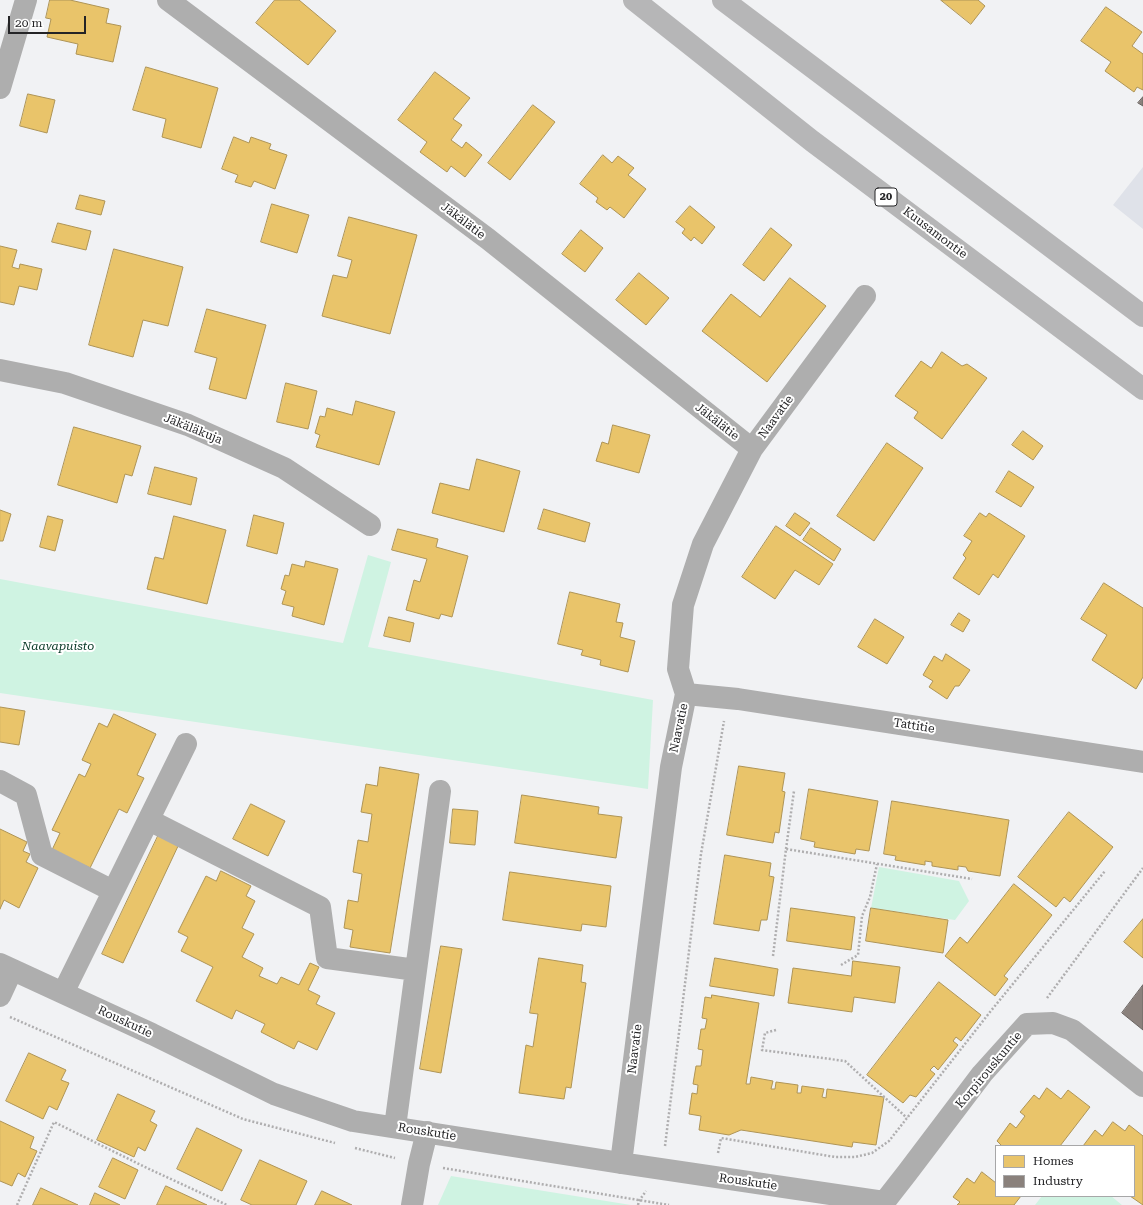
<!DOCTYPE html>
<meta charset="utf-8">
<style>
body{margin:0}
#map{position:relative;width:1143px;height:1205px;overflow:hidden;background:#f1f2f4;font-family:"Roboto Serif",serif}
canvas{display:block}
.legend{position:absolute;left:995px;top:1145px;width:140px;height:52px;box-sizing:border-box;background:#fff;border:1px solid #a7a7a8;margin:0;padding:5px 7px;list-style:none;font-size:12px;color:#242426}
.legend li{display:flex;align-items:center;gap:8px;height:20px}
.legend b{width:20px;border:1px solid #a7a7a8}
.scale{position:absolute;left:8px;top:16px;width:78px;height:18px;box-sizing:border-box;border:2px solid #242426;border-top:0;padding-left:5px;font-size:12px;line-height:14px;white-space:nowrap;color:#242426;-webkit-text-stroke:3px #fff;paint-order:stroke}
</style>
<div id="map">
<canvas width="1143" height="1205"></canvas>
<ul class="legend">
<li><b style="height:11px;background:#e9c46a"></b>Homes</li>
<li><b style="height:11px;background:#8a817c"></b>Industry</li>
</ul>
<div class="scale">20 m</div>
</div>
<script>
const g = document.querySelector('canvas').getContext('2d');
g.lineJoin = 'round';
function fill(path, color) { g.fillStyle = color; g.fill(path, 'evenodd'); }
function strokePath(path, color, width, dash) { g.strokeStyle = color; g.lineWidth = width; g.lineCap = dash ? 'butt' : 'round'; g.setLineDash(dash || []); g.stroke(path); }
function write(font, color, halo, rows, align = 'center') {
  g.font = font + ' "Roboto Serif",serif'; g.lineWidth = 4; g.setLineDash([]); g.textBaseline = 'middle'; g.strokeStyle = halo; g.fillStyle = color; for (const [text, x, y, turn = 0] of rows) {
    g.save(); g.translate(x, y); g.rotate((+turn || 0) * Math.PI / 180); g.textAlign = isNaN(turn) ? turn : align; if (halo) g.strokeText(text, 0, 0); g.fillText(text, 0, 0); g.restore();
  }
}
fill(new Path2D(`
 M1143,167V229L1113,205Z`), '#dfe2e9');
fill(new Path2D(`
 M368,555L391,562L368,647L653,700L648,789L0,693V579L343,643Z
 M879,867L959,881L969,901L955,920L871,908Z
 M451,1176L631,1205H438Z
 M1042,1196H1111L1122,1205H1035Z`), '#cff3e2');
const homes = new Path2D(`
 M50,0H70L109,9L106,23L121,26L113,62L76,54L78,44L47,37L51,19L46,18Z
 M275,0H299L336,31L308,65L256,23Z
 M941,0H978L985,6L971,24Z
 M1106,7L1142,32L1132,46L1143,54V90L1137,87L1134,92L1105,71L1111,62L1081,41Z
 M146,67L218,88L201,148L162,137L166,119L133,110Z
 M435,72L470,98L453,119L462,125L451,140L462,148L466,142L482,155L465,177L451,166L447,172L420,152L427,142L398,120Z
 M28,94L55,100L47,133L20,126Z
 M533,105L555,122L510,180L488,163Z
 M234,137L249,143L251,137L271,144L269,149L287,155L275,189L254,181L251,187L235,182L238,175L222,169Z
 M603,155L612,163L618,156L634,168L628,175L646,189L624,218L610,207L607,210L596,202L598,198L580,184Z
 M80,195L105,201L101,215L76,209Z
 M272,204L309,215L297,253L261,242Z
 M690,206L715,227L702,244L694,237L691,241L682,233L685,229L676,222Z
 M349,217L417,235L390,334L322,316L333,275L347,278L352,260L338,256Z
 M58,223L91,231L86,250L52,242Z
 M771,228L792,245L764,281L743,265Z
 M581,230L603,248L585,272L562,254Z
 M0,246L17,250L12,267L19,269L20,264L42,269L37,290L19,286L14,305L0,302Z
 M114,249L183,267L168,326L143,320L133,357L89,345Z
 M639,273L669,298L646,325L616,300Z
 M790,278L826,306L767,382L702,331L731,294L760,317Z
 M207,309L266,325L246,399L209,389L217,358L195,352Z
 M942,352L962,366L967,364L987,378L942,439L914,418L918,412L895,396L921,361L931,368Z
 M286,383L317,391L308,429L277,422Z
 M356,401L395,412L379,465L316,447L320,435L315,433L320,416L325,417L327,408L352,415Z
 M613,425L650,435L639,473L596,461L602,442L608,444Z
 M74,427L141,446L132,476L125,474L117,503L58,485Z
 M1023,431L1043,446L1033,460L1012,445Z
 M887,443L923,468L874,541L837,516Z
 M477,459L520,471L504,532L432,513L440,483L469,490Z
 M155,467L197,478L191,505L148,494Z
 M1009,471L1034,487L1021,507L996,492Z
 M544,509L590,523L585,542L538,529Z
 M0,510L11,514L3,541H0Z
 M795,513L810,523L800,536L786,526Z
 M980,513L986,517L989,513L1025,536L998,578L993,574L979,595L953,578L966,558L963,555L972,541L964,536Z
 M254,515L284,523L277,554L247,546Z
 M48,516L63,520L55,551L40,547Z
 M174,516L226,530L207,604L147,589L155,557L163,559Z
 M776,526L833,564L819,585L795,570L775,599L742,577Z
 M811,528L841,549L834,561L803,540Z
 M398,529L438,539L436,547L468,556L452,617L441,614L439,619L406,610L414,580L420,582L427,559L392,550Z
 M306,561L338,569L324,625L292,616L294,607L282,604L286,591L281,589L285,575L289,576L292,564L304,567Z
 M1104,583L1143,608V677L1136,689L1092,660L1107,635L1081,619Z
 M570,592L620,604L616,622L623,623L620,637L635,641L628,672L600,665L601,660L581,655L583,650L558,644Z
 M959,613L970,620L963,632L951,625Z
 M389,617L414,623L410,642L384,636Z
 M875,619L904,637L887,664L858,647Z
 M946,654L970,670L959,686H955L947,699L929,687L933,681L923,675L934,656L942,661Z
 M0,707L25,711L19,745L0,742Z
 M114,714L156,734L137,775L144,778L127,813L119,809L90,868L52,850L60,833L52,830L79,774L85,777L91,764L82,760L99,723L107,727Z
 M739,766L785,773L782,791L785,792L779,833L775,832L773,843L727,835Z
 M380,767L419,774L390,953L350,947L353,930L344,928L348,900L358,902L362,874L353,872L358,840L368,842L372,814L361,812L366,784L377,786Z
 M809,789L878,801L869,851L856,849L855,854L814,847L815,842L801,839Z
 M522,795L599,807L598,814L622,817L616,858L515,843Z
 M892,801L1009,820L1000,876L968,871L966,867L958,866V870L932,866V862L925,861V865L895,860L896,856L884,854Z
 M251,804L285,821L268,856L233,839Z
 M453,809L478,811L475,845L450,843Z
 M1069,812L1113,847L1070,902L1064,897L1056,907L1018,877Z
 M0,829L27,842L23,851L30,854L26,862L38,868L19,908L4,900L0,909Z
 M159,834L179,844L123,963L102,954Z
 M725,855L771,863L769,876L774,877L767,920H761L759,931L714,924Z
 M221,871L251,886L246,896L255,901L242,928L254,934L242,957L263,968L259,976L277,984L281,977L299,985L310,963L319,967L308,990L320,996L316,1004L335,1013L317,1050L298,1041L294,1049L261,1032L265,1024L236,1010L232,1019L196,1001L213,967L181,951L188,937L178,932L206,876L216,881Z
 M510,872L611,886L606,927L582,924L581,931L503,920Z
 M1014,884L1052,915L1004,976L1008,979L995,996L945,956L960,937L967,943Z
 M791,908L855,917L851,950L787,941Z
 M871,908L948,920L943,953L866,941Z
 M1143,919V958L1124,942Z
 M441,946L462,949L441,1073L420,1069Z
 M539,958L583,965L581,982L586,983L571,1088L566,1087L564,1099L519,1093L526,1045L533,1047L538,1014L530,1013Z
 M715,958L778,969L774,996L710,986Z
 M853,961L900,967L895,1003L854,997L852,1012L788,1003L793,968L851,976Z
 M939,982L981,1015L961,1041L956,1037L953,1041L958,1045L938,1070L934,1066L930,1070L935,1074L916,1097L910,1095L903,1103L867,1075Z
 M712,995L759,1003L746,1084H750L751,1077L773,1081L771,1089H775L776,1082L798,1085L797,1093H801L802,1086L824,1089L822,1097L826,1098L827,1089L884,1097L876,1145L853,1142L852,1147L741,1130L729,1135L699,1130L701,1116L689,1114L692,1093L697,1094L698,1085L693,1084L696,1066H701L703,1050L698,1049L701,1029H705L707,1019L702,1018L705,997L711,998Z
 M29,1053L66,1070L61,1080L69,1083L57,1110L49,1106L43,1119L6,1101Z
 M1047,1088L1061,1099L1068,1090L1090,1107L1060,1146H1002L997,1141L1010,1123L1016,1128L1025,1116L1020,1112L1034,1095L1039,1099Z
 M118,1094L155,1111L150,1121L157,1125L145,1151L138,1147L134,1157L97,1140Z
 M0,1121L34,1137L30,1148L37,1151L25,1177L18,1173L12,1186L0,1181Z
 M1113,1122L1125,1131L1129,1125L1143,1136V1205L1130,1196H1134V1146H1083L1095,1130L1102,1136Z
 M197,1128L242,1150L222,1191L177,1169Z
 M113,1158L138,1170L125,1199L99,1187Z
 M260,1160L307,1181L296,1205H252L241,1200Z
 M982,1172L996,1183V1196H1021L1014,1205H957L960,1202L953,1197L967,1178L974,1183Z
 M166,1186L207,1205H157Z
 M41,1188L78,1205H33Z
 M322,1191L352,1205H315Z
 M95,1193L120,1205H90Z`);
fill(homes, '#e9c46a');
strokePath(homes, '#ae9456', 1);
const industry = new Path2D(`
 M1143,97V106L1138,103Z
 M1143,985V1030L1122,1013Z`);
fill(industry, '#8a817c');
strokePath(industry, '#6b6562', 1);
strokePath(new Path2D(`
 M786,849L794,791
 M773,956L786,849L972,879
 M841,965L858,955L862,916L870,897L877,864
 M1047,998L1143,868
 M10,1017L243,1119L335,1143
 M776,1030L765,1033L762,1050L845,1061L907,1118
 M665,1146L701,854L724,721
 M355,1148L395,1158
 M718,1153L721,1138L835,1157H855L872,1153L889,1141L990,1012L1105,871
 M443,1168L669,1205
 M17,1205L54,1122L147,1168L227,1205
 M638,1205L639,1201L646,1191`), '#afaeaf', 2.5, [2, 2]);
strokePath(new Path2D(`
 M168,0L488,239L752,449
 M0,88L26,0
 M0,370L65,383L188,425L284,468L370,525
 M686,694L738,699L1143,762
 M0,781L26,795L42,855L113,891
 M149,820L320,907L327,958L416,970
 M0,964L152,1034L274,1094L353,1121L621,1163L884,1202
 M63,993L186,744
 M0,996L12,970
 M395,1127L440,791
 M621,1163L671,767L686,694L678,669L683,605L703,544L752,449L865,296
 M412,1205L419,1164L427,1132
 M882,1205L907,1173L982,1074L1027,1024L1053,1023L1072,1030L1143,1086`), '#aeaeae', 22);
strokePath(new Path2D(`
 M634,0L812,141L1143,389
 M723,0L1143,316`), '#b6b6b7', 22);
for (const [x, y, w] of [
 [886,197,22]
]) { const box = new Path2D(); box.roundRect(x - w / 2, y - 9, w, 18, 3); g.fillStyle = '#fff'; g.fill(box); strokePath(box, '#242426', 1); }
write('bold 11px', '#242426', null, [
 ["20",886,197]
]);
write('12px', '#242426', '#fff', [
 ["Jäkälätie",463,221,37],
 ["Kuusamontie",935,233,37],
 ["Naavatie",776,417,-54],
 ["Jäkälätie",717,422,38],
 ["Jäkäläkuja",193,429,22],
 ["Tattitie",914,726,9],
 ["Naavatie",679,728,-78],
 ["Rouskutie",125,1022,25],
 ["Naavatie",635,1049,-83],
 ["Korpirouskuntie",989,1070,-50],
 ["Rouskutie",427,1132,9],
 ["Rouskutie",748,1182,8]
]);
write('italic 12px', '#063624', '#fff', [
 ["Naavapuisto",58,646]
]);
</script>
